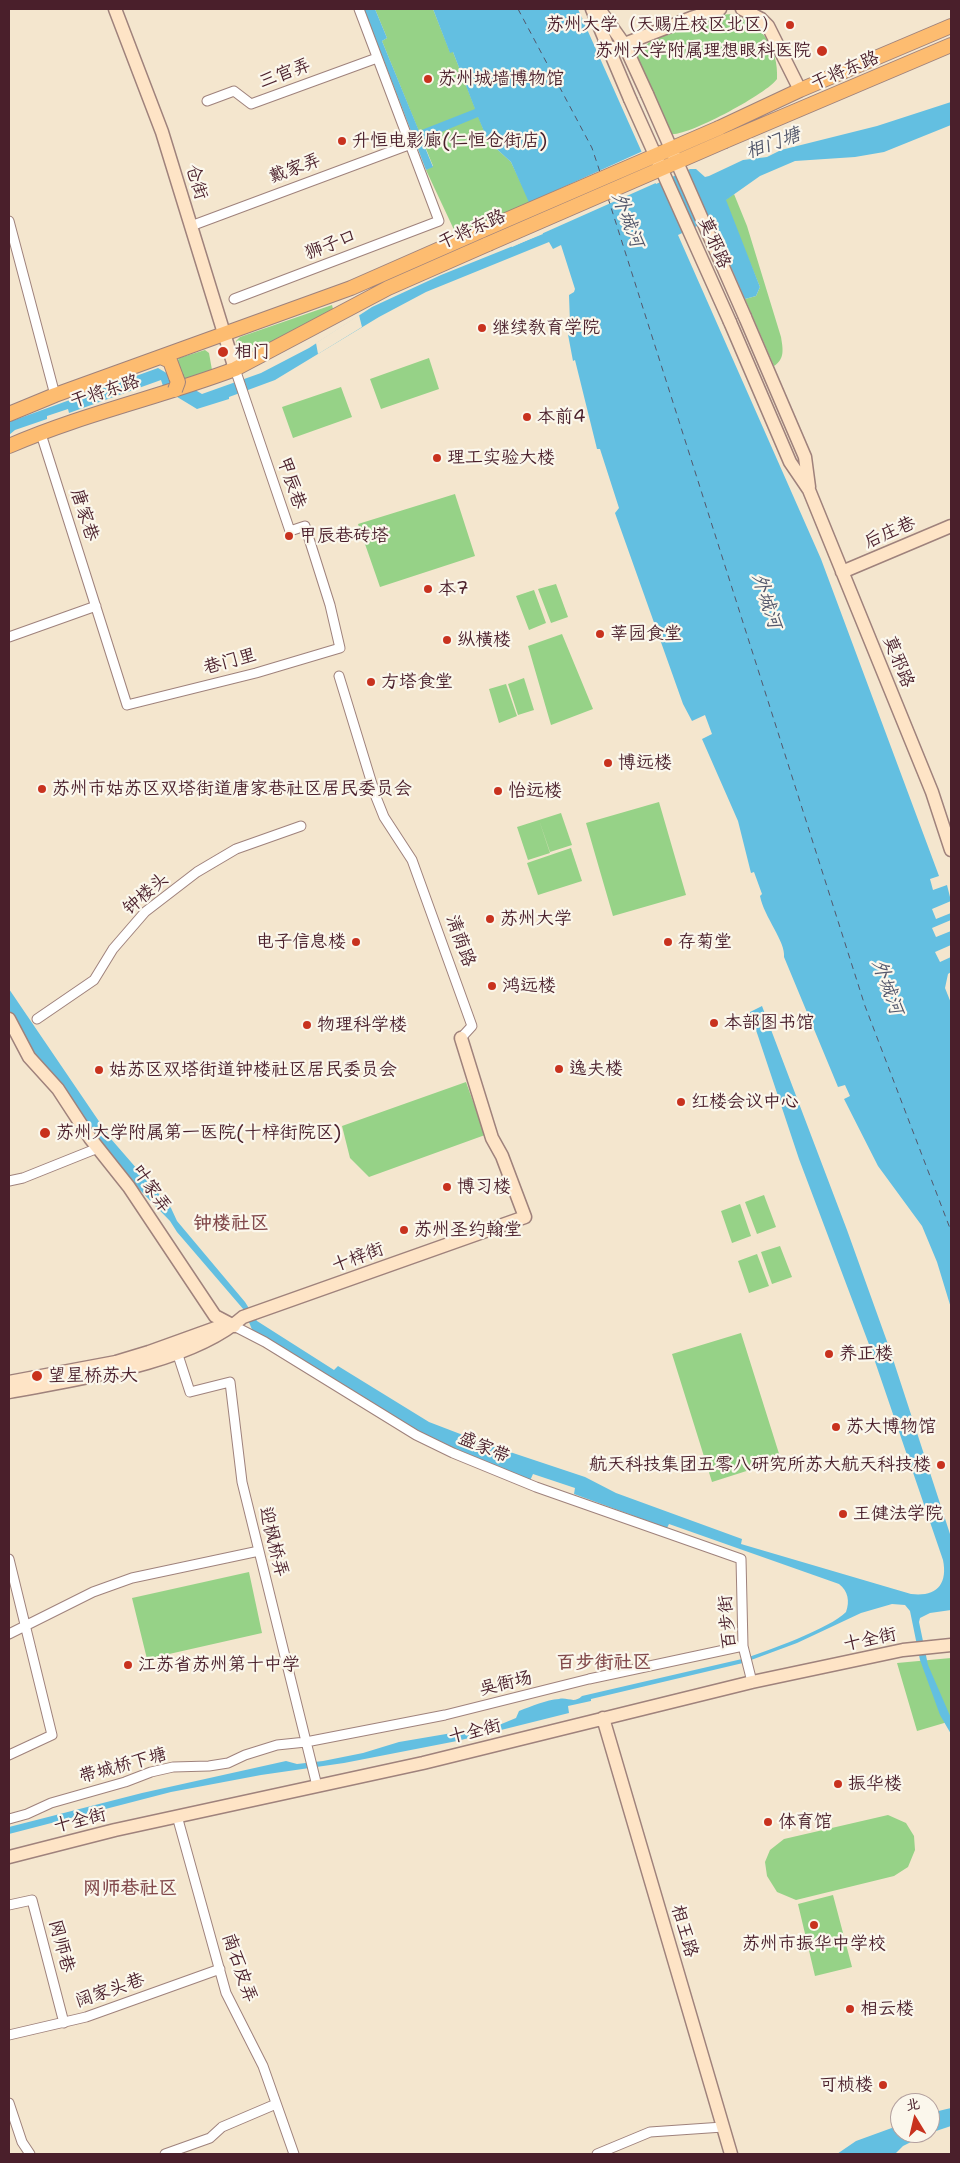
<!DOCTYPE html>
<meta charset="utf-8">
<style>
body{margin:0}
#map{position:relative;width:960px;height:2163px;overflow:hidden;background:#f4e6ce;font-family:"Shantell Sans","LXGW WenKai TC",sans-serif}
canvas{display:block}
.frame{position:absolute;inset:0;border:10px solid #4a1f2b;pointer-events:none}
.north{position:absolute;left:890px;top:2093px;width:50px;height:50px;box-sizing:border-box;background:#fbf7ec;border:1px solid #b4a19f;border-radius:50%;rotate:351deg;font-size:14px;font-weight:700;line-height:20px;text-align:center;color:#4a1f2b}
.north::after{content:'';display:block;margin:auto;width:18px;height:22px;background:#c8321e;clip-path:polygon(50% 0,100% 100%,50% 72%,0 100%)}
</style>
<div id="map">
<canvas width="960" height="2163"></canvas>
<div class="frame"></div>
<div class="north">北</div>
</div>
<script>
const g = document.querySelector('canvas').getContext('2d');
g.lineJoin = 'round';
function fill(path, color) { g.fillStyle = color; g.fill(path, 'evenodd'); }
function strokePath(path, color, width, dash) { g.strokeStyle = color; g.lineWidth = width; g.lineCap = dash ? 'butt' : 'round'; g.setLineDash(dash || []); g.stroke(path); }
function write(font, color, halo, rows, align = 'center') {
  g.font = font + ' "Shantell Sans","LXGW WenKai TC",sans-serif'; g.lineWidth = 4.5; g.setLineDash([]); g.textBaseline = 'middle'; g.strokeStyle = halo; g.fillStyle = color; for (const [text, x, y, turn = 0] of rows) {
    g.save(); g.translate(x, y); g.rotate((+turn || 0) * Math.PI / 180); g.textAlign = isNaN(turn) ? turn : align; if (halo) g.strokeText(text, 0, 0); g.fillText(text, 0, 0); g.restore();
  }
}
fill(new Path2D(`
 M375,9H433L450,52H453L488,141L511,162L530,202L456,234L426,170L433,166L382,41L387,38Z
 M731,14C761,22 779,48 777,79C768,93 687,137 671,134L668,131L637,58C641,36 699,22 720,15Z
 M734,194L747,226L781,337C783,349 785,359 774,366L745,299L756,296L760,287L725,203V200Z
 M332,305L333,309L289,334L241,357L239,356L236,341L240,337Z
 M205,350L209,353L212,370L185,379L181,377L177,362L179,358Z
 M429,358L439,389L381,409L370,379Z
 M341,387L352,417L293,438L282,407Z
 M455,494L475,556L380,587L358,524Z
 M556,584L568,617L551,623L538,589Z
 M534,590L546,623L529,630L516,596Z
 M562,634L593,709L551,725L528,646Z
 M524,678L534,710L518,715L508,684Z
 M506,684L517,716L499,723L489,689Z
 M659,802L686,895L613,916L586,823Z
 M561,813L572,845L550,852L539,820Z
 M539,820L550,853L528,860L517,827Z
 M571,848L582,881L538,895L527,863Z
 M466,1082L485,1135L369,1177L350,1158L342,1126Z
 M764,1195L776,1227L757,1234L745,1202Z
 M740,1204L751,1236L732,1243L721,1211Z
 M780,1246L792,1277L772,1284L761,1252Z
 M757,1254L769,1286L749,1293L738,1261Z
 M741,1333L781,1460L712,1482L672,1354Z
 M249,1572L262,1633L147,1659L132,1598Z
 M951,1658V1721L917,1731L897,1663Z
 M888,1815L906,1823L914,1836L915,1850L908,1867L894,1876L796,1900L777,1892L767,1876L765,1862L770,1850L784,1839Z
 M833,1895L852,1967L815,1976L798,1904Z`), '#96d287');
fill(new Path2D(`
 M364,9H375L387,38L382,41L419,131L475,109L453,52L450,53L433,9H578L656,184L690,169H696L705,177L709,176L743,160L767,157L781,150L877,126L951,102V125L884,152L855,157L795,161L760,176L726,200L760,287L756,296L745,299L710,220L678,235L821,559L939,876L930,879L933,890L947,885L951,901L932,909L936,919L951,913V920L932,928L936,937L951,931V945L935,952L940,962L951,957V972L948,974L945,988L951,1003V1308L937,1262L922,1226L878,1166L844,1099L850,1096L845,1085L838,1087L784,957C786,942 764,917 760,896L762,894L754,872L751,873L738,821L702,739L712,734L705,715L692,721L683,704L615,513L619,508L600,449H597L575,360L573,361L566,324L570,323L569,295L574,292L575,289L561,245L553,249L549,242L426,292L379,317L275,380L229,397V399L197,409L164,389L161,380L69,413L68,409L47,416V419L15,430L9,435V422L158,368L202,394L261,373L309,348L372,307L441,275L543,234L511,162L488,141L478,117L422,140L433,167L426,170Z
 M9,989L111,1139L171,1208L177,1221L245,1302L257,1321L334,1370L338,1366L429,1422L489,1445L585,1477L616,1493L742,1539L741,1544L911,1594C936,1597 948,1585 943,1560L870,1347L799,1159L750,1012L762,1006L847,1230L889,1347L950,1534L951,1610L930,1613L920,1618L919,1622L928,1665L951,1718V1734L940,1715L920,1660L910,1611L905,1605L892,1604L861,1613L797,1643L743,1663L591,1699V1701L568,1706L569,1713L457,1741L344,1763L261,1775L171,1792L9,1834V1827L142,1793L286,1761L297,1764L323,1761L363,1753L399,1742L499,1725L516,1718L519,1711C532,1706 546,1700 559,1699C568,1697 574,1704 582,1696L742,1659C765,1652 831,1628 846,1612C850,1601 848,1591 839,1584L669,1524L667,1528L574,1494L575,1488L533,1474L529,1483L506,1474V1470L433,1439L343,1387L279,1345L253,1332L244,1310L177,1232L170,1221L105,1154L51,1072L32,1052L9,1015Z
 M951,2108V2126L930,2133V2113Z
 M900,2125V2133H929L903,2146L895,2154H837L856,2141Z`), '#63bfe1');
fill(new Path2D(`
 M643,151L657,180L689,166H694L512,247L511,245L540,232L528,203Z
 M359,315L362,327L318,354L316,343Z`), '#f4e6ce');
strokePath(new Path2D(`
 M518,9L592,148L600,172
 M608,198L865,1006L951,1231`), '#53576b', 1, [6, 5]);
const street = new Path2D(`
 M207,101L234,91L251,104L377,58
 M9,221L55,395
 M191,226L411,144
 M234,299L439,221L359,9
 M41,434L127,705L256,673L340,648L330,605L305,526L290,531L235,369
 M9,637L96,606
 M339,676L376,797L384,817L412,860L472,1026L461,1038
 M37,1019L94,980L113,949L145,912L197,872L236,849L301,826
 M9,1181L23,1178L98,1148
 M234,1326L265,1342L416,1435L453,1453L536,1487L741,1559L743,1646L752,1682
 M177,1352L190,1392L230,1382L242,1482L317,1786
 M9,1559L52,1735L9,1755
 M9,1634L93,1592L132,1578L259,1551
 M177,1816L226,1993L263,2066L294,2154
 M9,1819L27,1814L51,1803L125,1782L151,1772L173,1767L209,1766L228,1763L245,1755L277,1745L306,1742L445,1715L589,1679L743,1646
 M9,1905L32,1900L64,2023
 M9,2035L86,2017L220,1969
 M9,2103L22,2142L30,2154
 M165,2154L210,2138L222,2127L276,2104
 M597,2154L650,2132L723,2127`);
const secondary = new Path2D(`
 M115,9L162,132L235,369
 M592,9L630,99
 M599,9L624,44L647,94
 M742,9L761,19L768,26L800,90
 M609,50L691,18L720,9
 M745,317L805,457L809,487
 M730,322L790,462L809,490L932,792L951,850
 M842,572L951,526
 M9,1019L29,1057L58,1089L90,1138L129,1187L215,1316L234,1326
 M9,1382L116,1362L149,1352L224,1325
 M9,1392C78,1379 190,1364 243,1317L525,1217L502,1156L492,1138L461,1038
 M603,1718L731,2154
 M9,1857L115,1830L423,1763L752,1682L903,1650L951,1645`);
const primary = new Path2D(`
 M719,128L800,90L951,26
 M725,141L951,45
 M161,357L170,361L176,377
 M9,414L55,395L351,288L483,230
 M9,446C82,414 161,397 235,369L388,288L488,244`);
strokePath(street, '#9f827c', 11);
strokePath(secondary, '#9f827c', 15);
strokePath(primary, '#9f827c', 16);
strokePath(street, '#fff', 9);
strokePath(secondary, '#fee4c6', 12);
strokePath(primary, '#fdbc70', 14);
const secondaryBridge = new Path2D(`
 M647,94L745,317
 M630,99L730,322`);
const primaryBridge = new Path2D(`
 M483,230L719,128
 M488,244L725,141
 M175,390L178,382L176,377`);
strokePath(secondaryBridge, '#9f827c', 15, []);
strokePath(primaryBridge, '#9f827c', 16, []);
strokePath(secondaryBridge, '#fee4c6', 12);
strokePath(primaryBridge, '#fdbc70', 14);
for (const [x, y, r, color] of [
 [790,25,5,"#c8321e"],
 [822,51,6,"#c8321e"],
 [428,79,5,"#c8321e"],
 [342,141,5,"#c8321e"],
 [482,328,5,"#c8321e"],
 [223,352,6,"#c8321e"],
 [527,417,5,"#c8321e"],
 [437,458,5,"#c8321e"],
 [289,536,5,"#c8321e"],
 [428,589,5,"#c8321e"],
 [600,634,5,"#c8321e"],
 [447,640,5,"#c8321e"],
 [371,682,5,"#c8321e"],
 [608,763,5,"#c8321e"],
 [42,789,5,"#c8321e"],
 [498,791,5,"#c8321e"],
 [490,919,5,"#c8321e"],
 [356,942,5,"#c8321e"],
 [668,942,5,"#c8321e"],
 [492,986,5,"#c8321e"],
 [714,1023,5,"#c8321e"],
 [307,1025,5,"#c8321e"],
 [559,1069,5,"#c8321e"],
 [99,1070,5,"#c8321e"],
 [681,1102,5,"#c8321e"],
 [45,1133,6,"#c8321e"],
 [447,1187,5,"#c8321e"],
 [404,1230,5,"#c8321e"],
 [829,1354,5,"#c8321e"],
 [37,1376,6,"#c8321e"],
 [836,1427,5,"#c8321e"],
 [941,1465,5,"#c8321e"],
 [843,1514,5,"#c8321e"],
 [128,1665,5,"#c8321e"],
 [838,1784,5,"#c8321e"],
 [768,1822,5,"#c8321e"],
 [814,1925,5,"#c8321e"],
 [850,2009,5,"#c8321e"],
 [883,2085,5,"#c8321e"]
]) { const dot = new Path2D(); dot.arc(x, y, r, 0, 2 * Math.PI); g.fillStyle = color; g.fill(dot); strokePath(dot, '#fbf7ec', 2); }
write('18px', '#4a1f2b', '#fbf7ec', [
 ["苏州大学（天赐庄校区北区）",780,25,"right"],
 ["苏州大学附属理想眼科医院",811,51,"right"],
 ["苏州城墙博物馆",438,79],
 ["升恒电影廊(仁恒仓街店)",352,141],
 ["继续教育学院",492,328],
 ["相门",234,352],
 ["本前4",537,417],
 ["理工实验大楼",447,458],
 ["甲辰巷砖塔",299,536],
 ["本7",438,589],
 ["莘园食堂",610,634],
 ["纵横楼",457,640],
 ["方塔食堂",381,682],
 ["博远楼",618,763],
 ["苏州市姑苏区双塔街道唐家巷社区居民委员会",52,789],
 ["怡远楼",508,791],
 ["苏州大学",500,919],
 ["电子信息楼",346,942,"right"],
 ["存菊堂",678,942],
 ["鸿远楼",502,986],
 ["本部图书馆",724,1023],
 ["物理科学楼",317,1025],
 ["逸夫楼",569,1069],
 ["姑苏区双塔街道钟楼社区居民委员会",109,1070],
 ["红楼会议中心",691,1102],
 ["苏州大学附属第一医院(十梓街院区)",56,1133],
 ["博习楼",457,1187],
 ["苏州圣约翰堂",414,1230],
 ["养正楼",839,1354],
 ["望星桥苏大",48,1376],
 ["苏大博物馆",846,1427],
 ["航天科技集团五零八研究所苏大航天科技楼",931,1465,"right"],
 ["王健法学院",853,1514],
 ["江苏省苏州第十中学",138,1665],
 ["振华楼",848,1784],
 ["体育馆",778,1822],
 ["苏州市振华中学校",814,1944,"center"],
 ["相云楼",860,2009],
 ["可桢楼",873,2085,"right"]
], 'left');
write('18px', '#4a1f2b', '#fbf7ec', [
 ["干将东路",845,71,-23],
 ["三官弄",285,74,-20],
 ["戴家弄",295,169,-20],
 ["仓街",196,182,73],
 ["干将东路",472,230,-24],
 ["莫邪路",714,243,66],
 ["狮子口",331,245,-21],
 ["干将东路",105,392,-18],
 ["甲辰巷",291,483,71],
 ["唐家巷",84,515,72],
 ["后庄巷",890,533,-23],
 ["巷门里",230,662,-15],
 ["莫邪路",898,662,68],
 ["钟楼头",146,894,-41],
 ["清荫路",460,941,70],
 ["叶家弄",151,1189,55],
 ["十梓街",358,1258,-20],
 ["盛家带",484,1448,23],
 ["迎枫桥弄",273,1542,76],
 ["百步街",728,1622,-95],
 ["十全街",870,1640,-12],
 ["吴衙场",506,1684,-13],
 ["十全街",475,1732,-14],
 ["带城桥下塘",123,1766,-15],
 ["十全街",80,1821,-14],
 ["相王路",684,1931,74],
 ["网师巷",61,1946,75],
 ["南石皮弄",239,1968,71],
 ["阔家头巷",110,1991,-19]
]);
write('italic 19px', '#53576b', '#fbf7ec', [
 ["相门塘",773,144,-19],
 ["外城河",627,220,69],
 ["外城河",766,601,72],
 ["外城河",887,987,70]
]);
write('bold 19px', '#834a4c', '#fbf7ec', [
 ["钟楼社区",231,1224],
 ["百步街社区",604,1663],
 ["网师巷社区",130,1889]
]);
</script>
